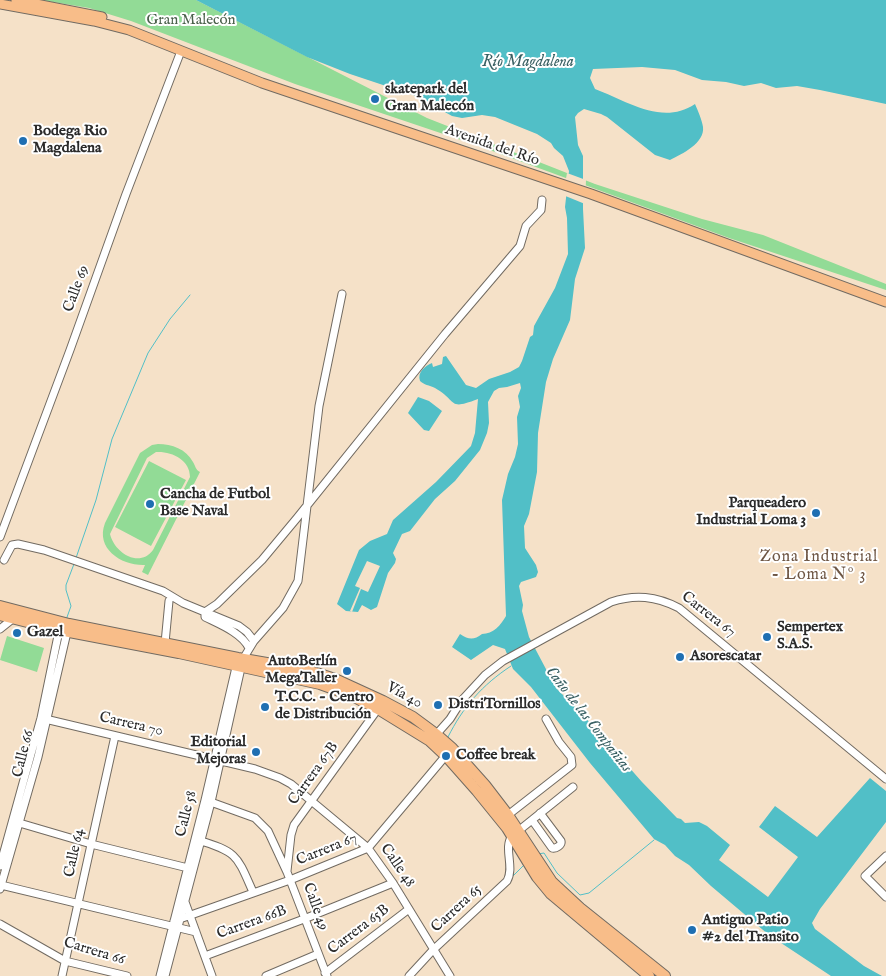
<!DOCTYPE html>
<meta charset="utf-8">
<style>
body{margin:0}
canvas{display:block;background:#f5e1c8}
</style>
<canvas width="886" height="976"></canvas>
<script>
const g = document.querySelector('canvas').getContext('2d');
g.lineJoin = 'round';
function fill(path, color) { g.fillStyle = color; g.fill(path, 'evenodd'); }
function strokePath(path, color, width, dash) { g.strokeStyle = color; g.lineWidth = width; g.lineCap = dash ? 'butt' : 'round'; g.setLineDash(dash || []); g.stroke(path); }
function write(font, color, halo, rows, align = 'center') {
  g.font = font + ' "IM FELL English",serif'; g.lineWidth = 4; g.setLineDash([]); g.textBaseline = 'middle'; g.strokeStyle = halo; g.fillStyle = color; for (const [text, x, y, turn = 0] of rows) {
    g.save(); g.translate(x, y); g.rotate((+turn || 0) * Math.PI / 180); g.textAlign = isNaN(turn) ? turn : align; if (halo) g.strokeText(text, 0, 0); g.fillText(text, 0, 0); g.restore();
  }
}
fill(new Path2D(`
 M41,0H196L427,118L595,184L702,219L763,235L886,284V290L729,238L476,145L295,84L131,21L89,8Z
 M158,444C172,444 186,449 193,462C196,467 195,469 200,472L148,575L142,572L145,565C122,566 95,549 105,523L140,453L152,445ZM156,452C172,451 190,460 190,477L153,550C139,569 114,552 110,534L147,458Z
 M149,461L186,480L151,546L115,527Z
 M7,636L44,648L37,672L0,660Z`), '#92db96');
fill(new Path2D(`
 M196,0H886V104L820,90L797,86L776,88L761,83L744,86L726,82L702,80L675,70L642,67L593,69L590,78L595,89C627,101 662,126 695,104C698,111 702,120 703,127C705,143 682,154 670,160L655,155L607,117L601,114L584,109L578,113L575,117L578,145L583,156V209L585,248L575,279L570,320L553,359L546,382L538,433L537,472L529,514L524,526L525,548L536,565L538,572L536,577L521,582L519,586L523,605L522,611L529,637L556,688L583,715L642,782L677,818L681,819L685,823L699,822L707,826L730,845L719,860L768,897L798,857L759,827L775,806L817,837L870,778L886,791V822L820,909L812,923L815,929L864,966L882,976H831L769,935L711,886L689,865L675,856L665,845L654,839L590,763L531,687L513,669L505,649L493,645L471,660L452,647L460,634C469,640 474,640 482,634C493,634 501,625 506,616L502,500L508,474L515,457L518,444L517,417L520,407L518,396L521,388L520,383L507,387L499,388L494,391L488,402L489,423L487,433L480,450L455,481L435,499L410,531L402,534L393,553L396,559L395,563L388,573L377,607L371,610L362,605L358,612L346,611L337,604L359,550L370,541L387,534L393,520L436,482L471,446L475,433L478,399C447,411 458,401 435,388C429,385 424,385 420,381C417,372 425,366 432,363L433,367L442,364L443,357L446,356L466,385L476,388L489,379L510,372L519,367L522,361L530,337L533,335L534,326L555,288L568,254L567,218L565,207L569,171L563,156L554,148L551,143L537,134L495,117L482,115L462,118L452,116L416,96L350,74L307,57Z
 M418,397L429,401L442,411L429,431L424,430L408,413Z`), '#51bfc7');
fill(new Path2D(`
 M567,173L586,180L585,204L563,195Z
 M367,561L380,566L368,592L361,589L352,612L350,611L360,588L355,586Z`), '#f5e1c8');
strokePath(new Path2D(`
 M76,558L96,500L112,439L148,353L170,319L190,295
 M66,620L71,606L66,590V585L74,564
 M448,737C463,707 482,685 511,666
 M538,854L544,853L557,873L580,895L589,893L654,840
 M512,877L525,864`), '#51bfc7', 1);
const minor = new Path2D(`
 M0,537L70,350L126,194L181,51
 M4,560L12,545L18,544L44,550L163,591L183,603L239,626L247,632L254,641L243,659L211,802L165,976
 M205,612L217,604L262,560L297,518L445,334L520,246L526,226L541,210L542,200
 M205,612V617C219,624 242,633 249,648
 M0,629L15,617
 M254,641L283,608L298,581L319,406L342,294
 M165,643L169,601
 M41,718L255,769L280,778L291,784L368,848L393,883L450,976
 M434,737L450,719L462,700L485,675L503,661L611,602C635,594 656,596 679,608L886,779
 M208,801L255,818L268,831L287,872L327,976
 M508,815L572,765L571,757L559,742L546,719
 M532,820L552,848C556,849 562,845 561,841L540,813
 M16,822L91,844L192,869
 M198,840C238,852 237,856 253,892
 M886,856L865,876L886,897
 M0,866L41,718L60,626
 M287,871L291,835L294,825L380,706
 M1,885L196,932
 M0,889L38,757L68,628
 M185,902L212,976
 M174,921L290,880L368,848L448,753
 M0,924L65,961L127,976
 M205,956L304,919L393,883
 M325,973L409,909
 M62,976L115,736
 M160,976L205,800L237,663
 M266,976L318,954
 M409,976L433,950L507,881C515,867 503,848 512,836L573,787`);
const major = new Path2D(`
 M16,0L102,17
 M0,4L94,21L129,30L262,83L591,194L886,302`);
const highway = new Path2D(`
 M0,606L69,624L238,658L307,670L335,679L383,701L413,717L436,734L452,748L485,785L508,815L552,882L580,908L665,976
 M0,615L59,630L179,653L320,684L348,694L378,709L430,741L446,756L477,791L507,828L537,877L551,894L649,976`);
strokePath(minor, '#726b62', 9);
strokePath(major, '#726b62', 11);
strokePath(highway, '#726b62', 12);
strokePath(minor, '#fff', 7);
strokePath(major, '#f8bd89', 9);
strokePath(highway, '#f8bd89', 10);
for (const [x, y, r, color] of [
 [375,99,5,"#1f6fb2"],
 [23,141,5,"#1f6fb2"],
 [150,504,5,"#1f6fb2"],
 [816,513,5,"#1f6fb2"],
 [17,633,5,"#1f6fb2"],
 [767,637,5,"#1f6fb2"],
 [680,657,5,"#1f6fb2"],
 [347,671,5,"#1f6fb2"],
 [438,705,5,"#1f6fb2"],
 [265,707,5,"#1f6fb2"],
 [256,752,5,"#1f6fb2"],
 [446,756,5,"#1f6fb2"],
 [692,930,5,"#1f6fb2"]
]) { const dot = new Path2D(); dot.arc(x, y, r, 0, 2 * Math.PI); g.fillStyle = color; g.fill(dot); strokePath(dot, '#fff', 2); }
write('15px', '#4a604b', '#fff', [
 ["Gran Malecón",191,21]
]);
write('bold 15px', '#2b2b2b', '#fff', [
 ["skatepark del",385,90],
 ["Gran Malecón",385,107],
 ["Bodega Rio",33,132],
 ["Magdalena",33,149],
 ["Cancha de Futbol",160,495],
 ["Base Naval",160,512],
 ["Parqueadero",806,504,"right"],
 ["Industrial Loma 3",806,521,"right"],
 ["Sempertex",777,628],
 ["S.A.S.",777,645],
 ["Gazel",27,633],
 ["Asorescatar",690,657],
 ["AutoBerlín",337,662,"right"],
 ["MegaTaller",337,679,"right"],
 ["T.C.C. - Centro",275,698],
 ["de Distribución",275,715],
 ["DistriTornillos",448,705],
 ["Editorial",246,743,"right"],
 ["Mejoras",246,760,"right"],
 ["Coffee break",456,756],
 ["Antiguo Patio",702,921],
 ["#2 del Transito",702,938]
], 'left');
write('15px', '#2b2b2b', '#fff', [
 ["Avenida del Río",492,146,19],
 ["Calle 69",77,289,-70],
 ["Carrera 67",708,615,38],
 ["Vía 40",404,696,29],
 ["Carrera 70",131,725,13],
 ["Calle 66",24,754,-76],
 ["Carrera 67B",314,774,-54],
 ["Calle 58",187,814,-76],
 ["Carrera 67",327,850,-22],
 ["Calle 64",75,853,-78],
 ["Calle 48",397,866,55],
 ["Calle 49",315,907,70],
 ["Carrera 65",457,909,-43],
 ["Carrera 66B",252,923,-20],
 ["Carrera 65B",359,930,-37],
 ["Carrera 66",94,952,17]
]);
write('italic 16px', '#385f62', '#fff', [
 ["Río Magdalena",528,63],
 ["Caño de las Compañias",588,720,52]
]);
g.letterSpacing = '1px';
write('16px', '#6e5644', '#fff', [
 ["Zona Industrial",819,558],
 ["- Loma Nº 3",819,576]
]);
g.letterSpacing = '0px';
</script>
